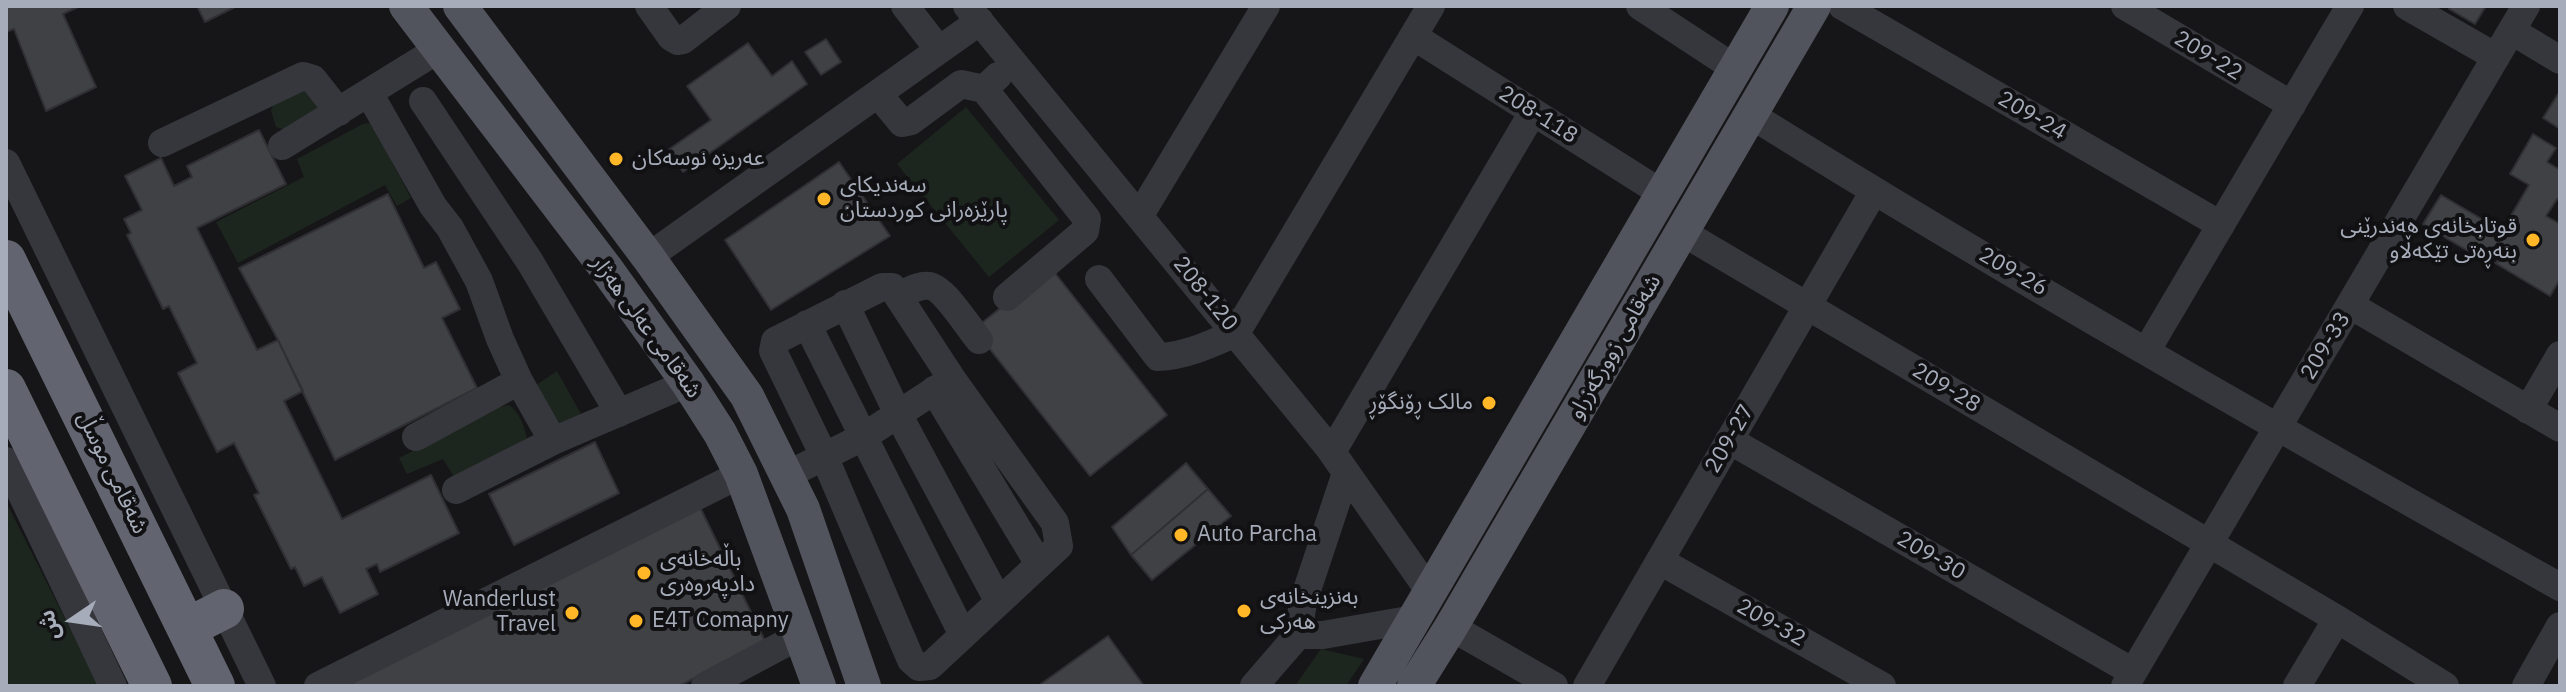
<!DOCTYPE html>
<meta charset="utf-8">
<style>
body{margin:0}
#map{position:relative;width:2566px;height:692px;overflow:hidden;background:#161618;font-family:"IBM Plex Sans","Noto Sans Arabic",sans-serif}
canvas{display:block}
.frame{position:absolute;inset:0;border:8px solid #a6acb9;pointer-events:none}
.north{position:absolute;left:32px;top:580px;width:80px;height:80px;-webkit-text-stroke:6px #111113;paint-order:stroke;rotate:257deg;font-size:22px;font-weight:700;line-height:32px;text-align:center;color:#a6acb9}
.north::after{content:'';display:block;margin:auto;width:28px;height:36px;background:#a6acb9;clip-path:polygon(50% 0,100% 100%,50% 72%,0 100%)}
</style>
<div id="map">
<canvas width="2566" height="692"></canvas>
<div class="frame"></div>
<div class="north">ش</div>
</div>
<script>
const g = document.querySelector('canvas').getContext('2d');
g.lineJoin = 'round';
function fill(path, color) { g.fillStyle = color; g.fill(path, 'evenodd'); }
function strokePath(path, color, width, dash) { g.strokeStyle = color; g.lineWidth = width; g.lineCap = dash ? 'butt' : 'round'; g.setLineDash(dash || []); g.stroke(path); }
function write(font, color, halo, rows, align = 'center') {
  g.font = font + ' "IBM Plex Sans","Noto Sans Arabic",sans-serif'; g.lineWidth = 8; g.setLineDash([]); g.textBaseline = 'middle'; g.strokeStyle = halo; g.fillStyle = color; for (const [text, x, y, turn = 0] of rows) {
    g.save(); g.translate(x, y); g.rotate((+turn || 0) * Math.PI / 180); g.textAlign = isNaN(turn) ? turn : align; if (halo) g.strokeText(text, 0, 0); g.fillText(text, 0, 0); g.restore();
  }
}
fill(new Path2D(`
 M302,88L326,111L285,130L276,127L271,111L275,99Z
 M966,107L1059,220L989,277L897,164Z
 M371,123L411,198L397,206L385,185L238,263L216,222L304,177L297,159L363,124Z
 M557,371L581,414L561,427L536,385Z
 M509,405C519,411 525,428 527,439L456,480L443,459L407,474L399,458L500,407Z
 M6,502L99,686H6Z
 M1321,649L1364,659L1346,686H1295Z`), '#1d261e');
const building = new Path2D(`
 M6,6H80L63,14L96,87L46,111L14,29L6,32Z
 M197,6H237L205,22Z
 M2451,6H2486L2475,24L2449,9Z
 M826,39L841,62L821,75L805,52Z
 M748,43L772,76L792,61L807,84L683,172L668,150L711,120L687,86Z
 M2560,91V129L2543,118Z
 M259,130L286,184L197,228L257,350L278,340L303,391L284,401L342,519L431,475L459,533L380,572L377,564L366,569L378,594L340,613L322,577L304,586L295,567L291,569L254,495L259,493L234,443L217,452L178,373L197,363L169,306L163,309L127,235L131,233L124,219L142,210L125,176L161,158L174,186L192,177L187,166Z
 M2533,134L2556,148L2547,162L2560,170V201L2557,199L2546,216L2560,224V279L2550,296L2495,263L2499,261L2490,256L2486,262L2423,224L2441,195L2502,231L2529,185L2510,174Z
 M839,162L890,236L771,310L725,240Z
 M388,194L424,268L436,262L460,309L442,318L477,388L335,460L278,340L239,268Z
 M1051,268L1167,415L1090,476L974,329Z
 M595,442L619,493L514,545L489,494Z
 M1186,463L1208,489L1131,555L1112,527Z
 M1208,489L1231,516L1152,580L1131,555Z
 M698,503L766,643L679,686H325Z
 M1108,636L1144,686H1038Z`);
fill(building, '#404145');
strokePath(building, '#302f34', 2);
strokePath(new Path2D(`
 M649,6L671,37L678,41L683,40L727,6
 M905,6L939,50
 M967,6L1329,448L1430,592
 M1640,6L1736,69
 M1842,6L2221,225
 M2125,6L2292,105
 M2407,6L2496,57
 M2512,31L2560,60
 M1413,36L1663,194
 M984,89L1087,219L1085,231L1007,297
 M369,93L433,206L450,228L479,281L500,339L519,381L553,441
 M878,94L902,123L911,121L961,84L984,89L998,76
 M423,101L530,262L619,413
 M1751,115C2016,280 2288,434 2560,587
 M162,143L303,76L313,79L339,112
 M282,146L439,49
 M6,163L262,686
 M1140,215L1266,6
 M1682,232L2337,619L2445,686
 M648,257L980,21
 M1099,279L1158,357C1186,356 1211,344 1236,333L1431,6
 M882,287H892L952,379L1055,523L1059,546L930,666L919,667L911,660L824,456L773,351L775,341Z
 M898,296C907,292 919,284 930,286C945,289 968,327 979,340
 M845,304L898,414L999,602
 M2350,305L2560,428
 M807,324L963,635
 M2147,350L2350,6
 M934,390L1039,564
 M2528,410L2560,355
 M416,437L519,381
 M1729,440L2133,672
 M1332,452L1533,112
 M6,461L113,686
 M787,475L863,437L949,381
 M456,490L553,441L688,383
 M1660,561L1882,686
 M1451,627L1554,686
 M1298,635L1303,602L1346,473
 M318,686L741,474
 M705,686L801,635
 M1254,686L1298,635H1323L1414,619
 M1587,686L1874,191
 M2125,686L2526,6
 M2297,686L2337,619
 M2526,686L2560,626`), '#36373d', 28);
strokePath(new Path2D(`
 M406,6L605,267L688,383L720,433L741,474L819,686
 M460,6L648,257L747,396L803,509L864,686
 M1375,686L1772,6
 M1414,686L1451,627L1814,6`), '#52545d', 34);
strokePath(new Path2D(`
 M6,260L215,686
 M6,389L152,686
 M187,628L224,609`), '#62656f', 40);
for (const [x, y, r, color] of [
 [616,159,8,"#ffb727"],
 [824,199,8,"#ffb727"],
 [2533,240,8,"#ffb727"],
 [1489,403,8,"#ffb727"],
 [1181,535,8,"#ffb727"],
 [644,573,8,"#ffb727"],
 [1244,611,8,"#ffb727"],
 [572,613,8,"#ffb727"],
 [636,621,8,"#ffb727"]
]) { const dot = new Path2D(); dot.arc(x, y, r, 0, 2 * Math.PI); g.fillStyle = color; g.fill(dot); strokePath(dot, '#111113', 3); }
write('22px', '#a6acb9', '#111113', [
 ["209-22",2208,56,31],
 ["208-118",1538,115,32],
 ["209-24",2032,116,30],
 ["209-26",2013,272,30],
 ["208-120",1205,294,51],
 ["شەقامی عەلی هەژار",646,327,54],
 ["209-33",2326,346,-59],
 ["شەقامی زوورگەزراو",1615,347,-60],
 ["209-28",1946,388,31],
 ["209-27",1730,439,-60],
 ["شەقامی موسڵ",112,473,64],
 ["209-30",1931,556,30],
 ["209-32",1771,623,29]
]);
write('22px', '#a6acb9', '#111113', [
 ["عەریزە نوسەکان",632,159],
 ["سەندیکای",840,186],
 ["پارێزەرانی کوردستان",840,211],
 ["قوتابخانەی هەندرێنی",2517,227,"right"],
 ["بنەڕەتی تێکەڵاو",2517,252,"right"],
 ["مالک ڕۆنگۆڕ",1473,403,"right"],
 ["Auto Parcha",1197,535],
 ["باڵەخانەی",660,560],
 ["دادپەروەری",660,585],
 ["بەنزینخانەی",1260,598],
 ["هەرکی",1260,623],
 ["Wanderlust",556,600,"right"],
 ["Travel",556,625,"right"],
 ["E4T Comapny",652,621]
], 'left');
</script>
